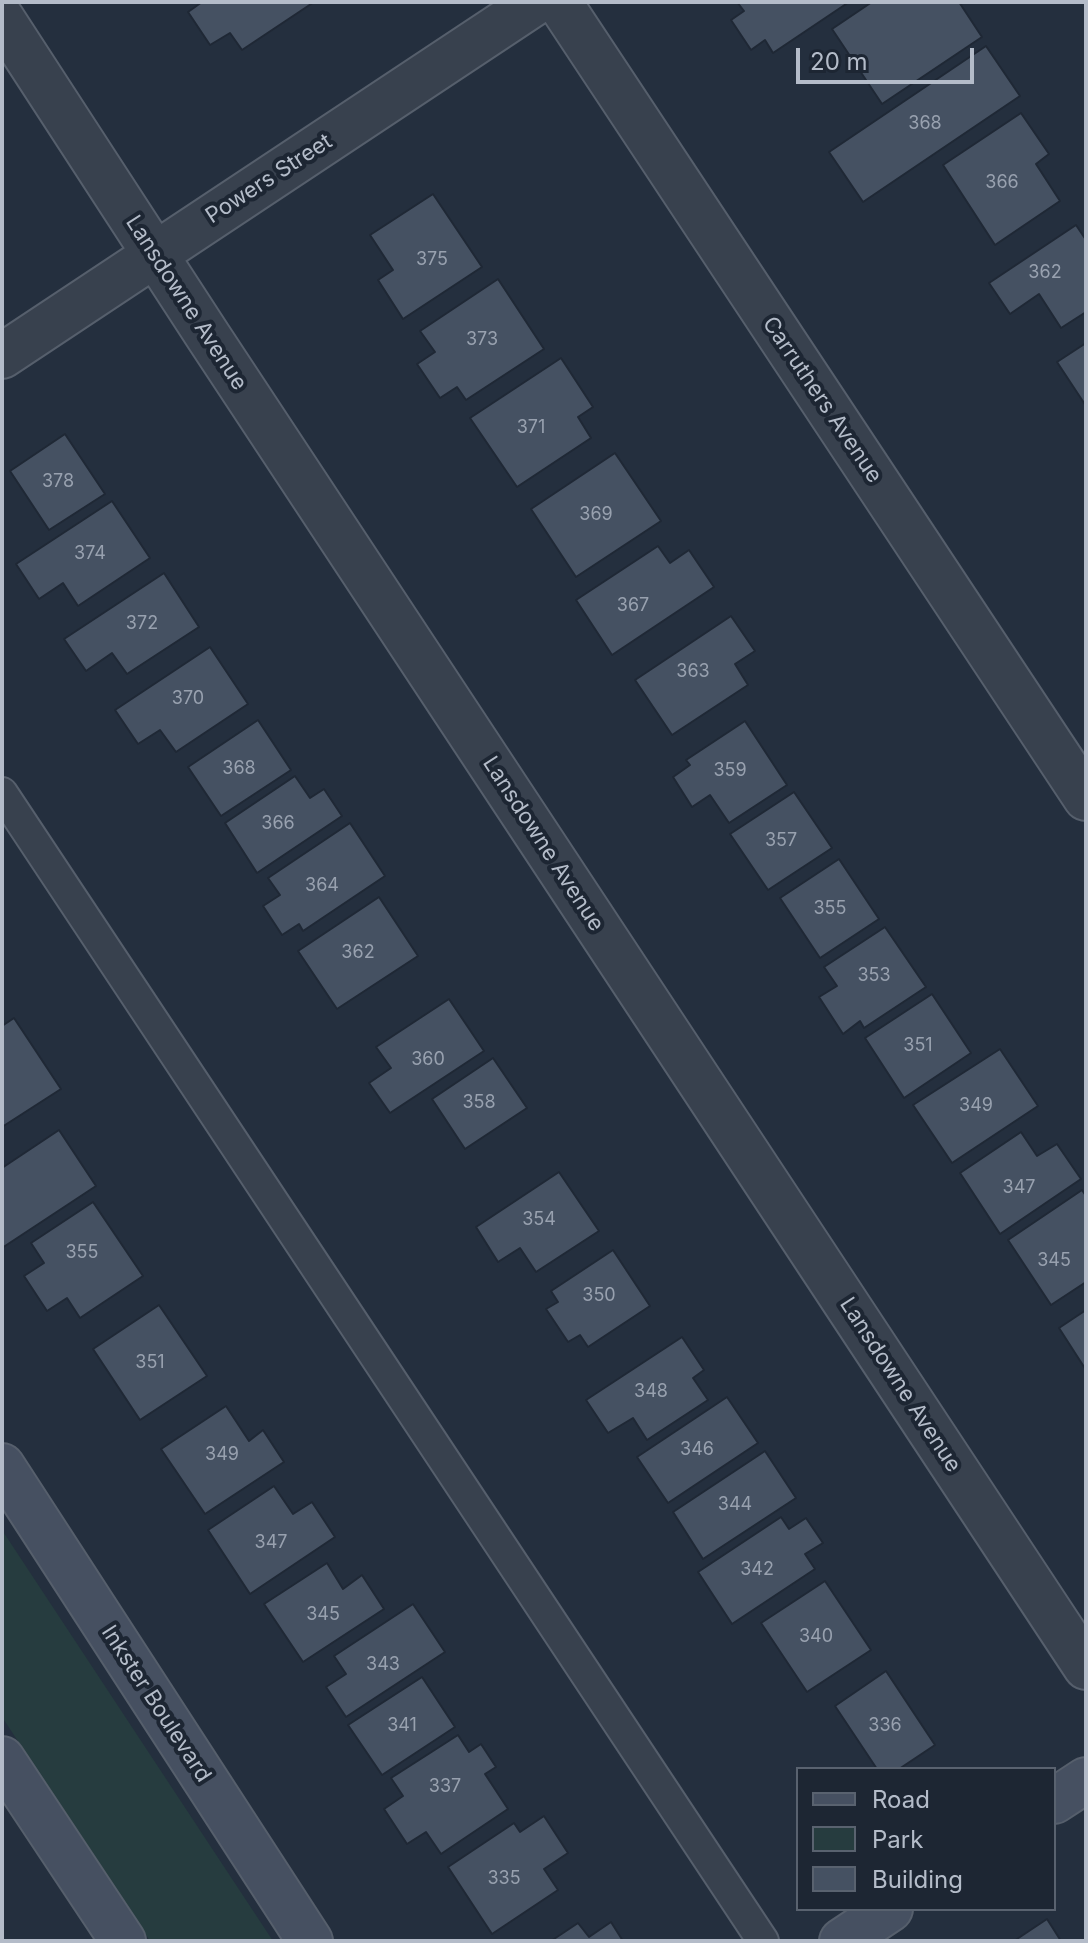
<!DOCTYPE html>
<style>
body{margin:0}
#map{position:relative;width:1088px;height:1943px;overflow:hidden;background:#242f3e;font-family:Inter,sans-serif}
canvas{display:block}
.frame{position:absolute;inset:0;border:4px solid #b4bcc9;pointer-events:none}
.legend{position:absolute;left:796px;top:1767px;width:260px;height:144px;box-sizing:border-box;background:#1d2633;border:2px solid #59626f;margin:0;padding:10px 14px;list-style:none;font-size:24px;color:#b4bcc9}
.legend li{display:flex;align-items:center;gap:16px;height:40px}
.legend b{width:40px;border:2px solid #59626f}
.scale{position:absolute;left:796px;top:48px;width:178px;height:36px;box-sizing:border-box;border:4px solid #b4bcc9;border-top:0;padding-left:10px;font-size:24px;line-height:28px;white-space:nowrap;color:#b4bcc9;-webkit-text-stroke:6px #1d2633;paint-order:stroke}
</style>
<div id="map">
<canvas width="1088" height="1943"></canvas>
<div class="frame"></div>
<ul class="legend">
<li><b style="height:10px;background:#465061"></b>Road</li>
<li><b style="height:22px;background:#263c3f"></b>Park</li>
<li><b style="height:22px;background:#455162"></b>Building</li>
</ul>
<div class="scale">20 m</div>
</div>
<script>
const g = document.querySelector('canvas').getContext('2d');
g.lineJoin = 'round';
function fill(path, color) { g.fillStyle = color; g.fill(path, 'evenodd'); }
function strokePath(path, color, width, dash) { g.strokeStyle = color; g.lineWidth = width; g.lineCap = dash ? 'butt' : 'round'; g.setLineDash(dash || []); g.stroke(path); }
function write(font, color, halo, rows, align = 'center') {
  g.font = font + ' Inter,sans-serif'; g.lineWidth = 8; g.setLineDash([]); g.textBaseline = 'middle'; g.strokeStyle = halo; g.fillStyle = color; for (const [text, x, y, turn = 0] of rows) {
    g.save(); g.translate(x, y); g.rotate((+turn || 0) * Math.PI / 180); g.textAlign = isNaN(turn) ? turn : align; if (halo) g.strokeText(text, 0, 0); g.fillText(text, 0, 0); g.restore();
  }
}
fill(new Path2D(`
 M2,1530L273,1941H150L2,1717Z`), '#263c3f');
const building = new Path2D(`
 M202,2H314L242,50L230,33L210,45L188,12Z
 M737,2H849L773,53L765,40L751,50L731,20L744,11Z
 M872,2H959L982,37L882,104L832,29Z
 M986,46L1020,96L863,202L829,152Z
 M1021,113L1049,154L1036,164L1060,201L995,245L943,165Z
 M433,194L482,267L403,319L378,280L393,270L370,235Z
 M1076,225L1086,240V312L1061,328L1039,294L1010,314L989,283Z
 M498,279L544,349L466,400L457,387L440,398L417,364L435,352L420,331Z
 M1086,343V406L1057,362Z
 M561,358L593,407L578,417L591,438L517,487L470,418Z
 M65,434L105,494L49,530L10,471Z
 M615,453L661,521L576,577L531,509Z
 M112,501L150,558L78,606L63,583L39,599L16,564Z
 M658,546L670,563L689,550L714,587L612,655L576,600Z
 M164,573L199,627L127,674L112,653L86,671L64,639Z
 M731,616L755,651L735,664L748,685L672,735L635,680Z
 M210,647L248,704L176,752L160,730L138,744L115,710Z
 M258,720L291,770L221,816L188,767Z
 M745,721L787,785L729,823L710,795L692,807L673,777L690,765L686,760Z
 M295,776L310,798L324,789L342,816L257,873L225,823Z
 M794,792L832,848L768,890L730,834Z
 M350,823L385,876L303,931L299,924L282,935L263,906L280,895L268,878Z
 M839,859L879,919L820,958L780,898Z
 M379,897L418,956L337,1009L298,951Z
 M885,927L926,987L864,1028L860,1021L843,1034L819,997L837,986L824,967Z
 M932,994L971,1053L904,1098L865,1038Z
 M449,999L484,1051L390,1113L369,1083L391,1068L376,1047Z
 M14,1018L61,1089L2,1127V1026Z
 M1000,1049L1038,1106L952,1163L913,1105Z
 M493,1058L527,1108L465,1149L432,1099Z
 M59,1130L96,1186L2,1248V1168Z
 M1021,1132L1037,1156L1057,1144L1081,1179L1000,1234L960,1173Z
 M559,1172L599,1231L536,1272L520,1248L498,1262L476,1227Z
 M1082,1190L1086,1196V1282L1051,1305L1008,1240Z
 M93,1202L143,1276L80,1318L67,1298L47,1311L24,1276L44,1263L31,1243Z
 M613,1250L650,1306L588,1347L580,1335L568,1342L546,1309L558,1302L551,1291Z
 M159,1305L207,1376L140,1420L93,1349Z
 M1086,1310V1370L1059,1328Z
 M682,1337L704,1370L693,1378L708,1400L647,1440L633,1418L608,1433L586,1400Z
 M727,1397L758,1443L668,1503L637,1457Z
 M226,1406L249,1441L263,1430L284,1462L205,1514L161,1449Z
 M765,1451L796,1498L703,1559L673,1512Z
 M274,1486L293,1514L312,1502L335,1537L250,1594L208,1530Z
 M781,1517L789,1529L806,1518L823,1543L805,1554L815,1569L732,1624L698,1572Z
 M327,1563L343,1589L362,1575L384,1609L303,1662L264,1604Z
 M825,1581L871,1650L807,1692L761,1623Z
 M413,1604L445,1652L346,1717L326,1687L346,1674L334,1656Z
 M886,1671L935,1745L899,1769H877L835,1706Z
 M422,1677L455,1727L382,1775L348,1725Z
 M458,1735L469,1752L481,1744L496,1767L485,1774L508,1809L441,1854L426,1832L407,1844L384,1809L403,1796L391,1778Z
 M544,1816L568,1853L544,1869L558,1890L492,1934L448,1867L514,1823L520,1832Z
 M1047,1919L1061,1941H1014Z
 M611,1922L623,1941H551L578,1923L589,1937Z`);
fill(building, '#455162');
strokePath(building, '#1f2835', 2);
const lane = new Path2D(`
 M2,793L763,1941`);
const street = new Path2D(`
 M559,2L1086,798
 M2,19L208,336L1086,1667
 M2,356L536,2`);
const secondary = new Path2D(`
 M2,1466L310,1941
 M2,1759L123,1941
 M1054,1801L1086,1780
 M842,1941L890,1909`);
strokePath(lane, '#565f6c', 34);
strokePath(street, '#565f6c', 48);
strokePath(secondary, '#565f6c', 48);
strokePath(lane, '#38414e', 30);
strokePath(street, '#38414e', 44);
strokePath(secondary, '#465061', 44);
write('18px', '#98a1af', null, [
 ["368",925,124],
 ["366",1002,183],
 ["375",432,260],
 ["362",1045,273],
 ["373",482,340],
 ["371",531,428],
 ["378",58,482],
 ["369",596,515],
 ["374",90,554],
 ["367",633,606],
 ["372",142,624],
 ["363",693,672],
 ["370",188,699],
 ["368",239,769],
 ["359",730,771],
 ["366",278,824],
 ["357",781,841],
 ["364",322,886],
 ["355",830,909],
 ["362",358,953],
 ["353",874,976],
 ["351",918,1046],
 ["360",428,1060],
 ["358",479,1103],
 ["349",976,1106],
 ["347",1019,1188],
 ["354",539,1220],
 ["355",82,1253],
 ["345",1054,1261],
 ["350",599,1296],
 ["351",150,1363],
 ["348",651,1392],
 ["346",697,1450],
 ["349",222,1455],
 ["344",735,1505],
 ["347",271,1543],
 ["342",757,1570],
 ["345",323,1615],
 ["340",816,1637],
 ["343",383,1665],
 ["341",402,1726],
 ["336",885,1726],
 ["337",445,1787],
 ["335",504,1879]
]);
write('22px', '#b4bcc9', '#1d2633', [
 ["Powers Street",269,179,-33],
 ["Lansdowne Avenue",186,303,57],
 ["Carruthers Avenue",822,400,56],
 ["Lansdowne Avenue",543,844,57],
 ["Lansdowne Avenue",900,1385,57],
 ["Inkster Boulevard",156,1704,57]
]);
</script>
